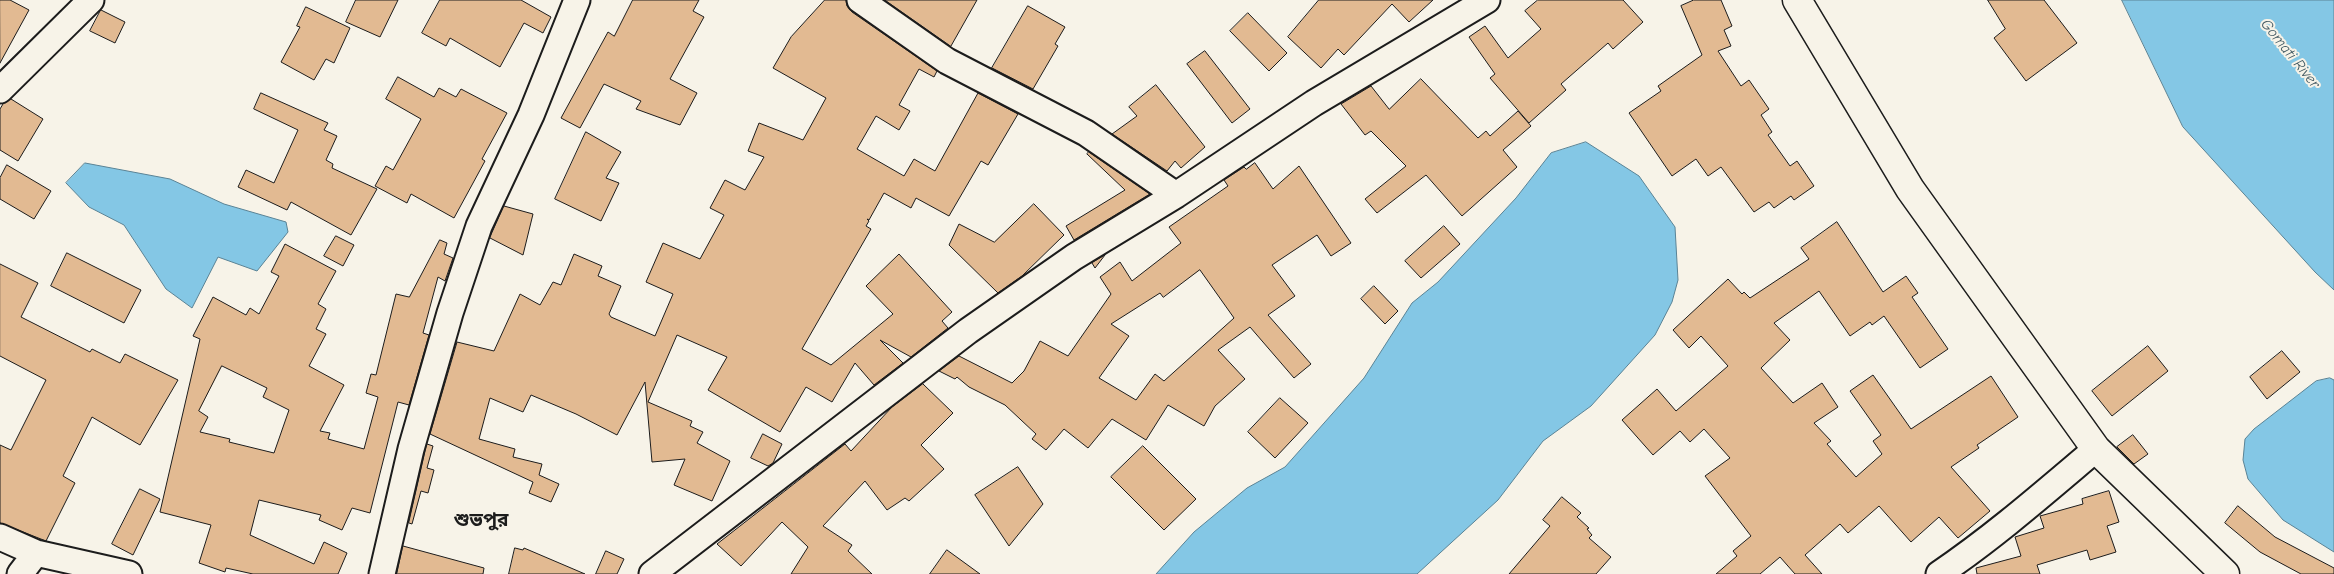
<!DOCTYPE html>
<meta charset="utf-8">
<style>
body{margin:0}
canvas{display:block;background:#f7f3e8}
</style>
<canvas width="2334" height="574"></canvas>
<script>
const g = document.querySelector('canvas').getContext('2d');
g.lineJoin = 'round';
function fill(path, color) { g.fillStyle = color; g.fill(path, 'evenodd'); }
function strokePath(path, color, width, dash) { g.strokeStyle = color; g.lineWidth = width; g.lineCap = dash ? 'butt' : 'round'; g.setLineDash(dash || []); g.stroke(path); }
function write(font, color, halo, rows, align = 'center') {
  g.font = font + ' "Comic Neue","Noto Sans Bengali",sans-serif'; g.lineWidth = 4; g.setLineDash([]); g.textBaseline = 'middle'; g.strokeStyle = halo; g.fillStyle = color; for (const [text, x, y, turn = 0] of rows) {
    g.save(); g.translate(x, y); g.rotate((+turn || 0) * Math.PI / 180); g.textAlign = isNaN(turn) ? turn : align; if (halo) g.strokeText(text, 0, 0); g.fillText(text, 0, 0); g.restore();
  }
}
const water = new Path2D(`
 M2122,0H2334V290L2315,272L2183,127Z
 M1586,142L1639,176L1675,227L1678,280L1672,302L1655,335L1591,406L1543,441L1498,500L1417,574H1156L1194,532L1247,488L1285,467L1364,378L1412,303L1438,282L1516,198L1551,153Z
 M85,163L170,179L224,204L286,222L288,232L257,271L218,257L192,308L166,289L124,225L89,207L66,183Z
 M2330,378L2334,380V552L2283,520L2248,479L2243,460L2245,439L2254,429L2316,381Z`);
fill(water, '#84c7e5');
strokePath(water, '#5a8395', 1);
const building = new Path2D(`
 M0,0H10L29,10L0,63Z
 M356,0H398L380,37L346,22Z
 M440,0H521L551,17L543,33L524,23L500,67L450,38L446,46L422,33Z
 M633,0H699L693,11L704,17L670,79L697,93L680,125L636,109L641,101L604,84L580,128L561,118L608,32L614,36Z
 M825,0H846L847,6L852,12L937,71L934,77L919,69L899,105L910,111L899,130L876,116L857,149L904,176L914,159L935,171L978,93L1018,114L988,165L981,161L949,216L916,198L911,208L884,193L869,220L867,219L869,221L866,226L871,229L802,349L831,365L893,314L866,286L899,254L952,312L942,321L948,328L911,357L880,340L903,363L874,385L855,363L832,402L806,387L780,432L708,390L727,357L677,335L648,402L692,421L690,426L703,432L697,443L730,461L712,501L674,485L685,459L652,462L645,382L617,435L576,414L531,395L523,412L490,398L479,439L515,449L513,457L542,464L539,475L559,484L551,502L529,493L533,482L430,434L457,342L494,351L520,294L540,305L553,282L561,285L574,254L602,266L598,276L621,286L609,314L611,317L655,336L673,294L646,282L663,243L700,259L724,215L710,208L725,180L745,190L764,157L748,151L759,123L803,140L826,98L773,68L791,37Z
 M885,0H977L951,46Z
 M1319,0H1433L1409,22L1392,4L1344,55L1338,49L1321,68L1288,37Z
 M1538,0H1623L1643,22L1613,49L1608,43L1561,84L1566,90L1529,123L1490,78L1495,74L1469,37L1485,26L1508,58L1541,29L1525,11Z
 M1694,0H1721L1732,26L1724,30L1731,46L1718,51L1741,86L1749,80L1769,109L1761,115L1772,132L1768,135L1790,166L1797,161L1814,186L1794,200L1791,196L1774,208L1769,202L1754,212L1721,167L1708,176L1696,159L1672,176L1629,113L1661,91L1658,86L1702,55L1681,6Z
 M1988,0H2044L2077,43L2026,81L1994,38L2005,29Z
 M1028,6L1065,27L1055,44L1058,46L1033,89L992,68Z
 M306,7L350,28L334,63L326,59L314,80L281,62L300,27L297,26Z
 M101,10L125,22L115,43L90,31Z
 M1248,13L1287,53L1269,71L1230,31Z
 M1205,51L1250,109L1232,123L1187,64Z
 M398,77L434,97L439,88L456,97L461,89L507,113L482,159L485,161L454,218L411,194L407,203L375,186L386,166L393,170L421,119L386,99Z
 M1421,79L1478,138L1486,131L1490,136L1518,111L1531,126L1503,150L1517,167L1462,216L1426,175L1377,213L1365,199L1406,166L1371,131L1365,135L1341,104L1371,86L1389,109Z
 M1156,85L1205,147L1181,168L1175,161L1167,171L1112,134L1137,116L1129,107Z
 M261,93L328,123L324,130L337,136L326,160L333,164L332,168L377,189L351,235L291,202L287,210L238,187L246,170L274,183L298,130L254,109Z
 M11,99L43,119L18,161L0,150V109L3,104Z
 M586,132L621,152L606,178L619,183L601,221L555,199Z
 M1089,152L1150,194L1074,240L1066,226L1125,190L1087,154Z
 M1255,163L1273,189L1299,166L1351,243L1331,256L1317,235L1272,265L1295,296L1268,315L1311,364L1294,378L1250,327L1218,350L1245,379L1215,406L1204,426L1168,405L1146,440L1112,419L1088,448L1064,429L1046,450L1032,439L1036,434L1005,405L969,387L957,377L955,379L939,371L959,356L1012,383L1024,371L1040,341L1068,356L1111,294L1100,277L1120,262L1132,281L1181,243L1169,227L1228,186L1224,180L1244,167L1246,169ZM1200,270L1234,318L1164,381L1155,374L1136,400L1099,378L1129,336L1111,324L1160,293L1163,297Z
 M7,165L51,191L34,219L0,199V178Z
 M1034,204L1064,235L1022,276L998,293L949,245L959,224L994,242Z
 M504,206L533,214L523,255L490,238Z
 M1837,222L1883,292L1906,276L1918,293L1912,297L1948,349L1920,368L1884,316L1872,325L1870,322L1850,336L1819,291L1774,323L1790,340L1761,368L1793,403L1822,383L1838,407L1814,423L1831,441L1827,444L1856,477L1882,454L1873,441L1881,435L1850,391L1873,375L1911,429L1991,376L2018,417L1977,445L1979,448L1951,467L1990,511L1958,538L1939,517L1911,542L1879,506L1848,533L1840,524L1805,555L1822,574H1795L1780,557L1760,574H1716L1737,556L1733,551L1751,536L1705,476L1730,458L1704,429L1690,442L1680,431L1653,455L1622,420L1657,389L1676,411L1728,366L1701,336L1689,348L1673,330L1728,279L1742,294L1744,292L1750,298L1809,259L1801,248Z
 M1444,226L1460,244L1421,278L1405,261Z
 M336,236L354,245L343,266L324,256Z
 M440,240L447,243L444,254L453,258L445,281L438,277L423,333L429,335L409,405L398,402L370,513L352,508L342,530L319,520L321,515L259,500L250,535L314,564L324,542L347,553L338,574H253L226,568L225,572L199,563L211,525L160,512L200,339L193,336L213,297L246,315L250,308L259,314L279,276L271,272L285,244L336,271L318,304L326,309L316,329L326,334L309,366L344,385L320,431L330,433L328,439L364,449L378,397L366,393L371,374L376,375L396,294L409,297ZM222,366L267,388L263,397L289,410L274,453L229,442L230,439L200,432L208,417L199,411Z
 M67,253L141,290L124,323L51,286Z
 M1105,255L1095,268L1092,263Z
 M0,264L38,283L21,317L90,352L92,349L120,363L125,354L178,380L140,445L92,417L63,476L75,483L46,541L0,523V445L11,450L46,380L0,356Z
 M1374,286L1398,311L1385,324L1361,299Z
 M2148,346L2168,371L2112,416L2092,391Z
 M2282,351L2300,372L2267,399L2250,377Z
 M923,384L953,413L921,445L944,469L909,501L905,498L887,510L865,481L823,526L852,545L848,551L872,574H791L808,547L782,522L741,566L717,544L845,444L851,451L892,407Z
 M1280,398L1308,423L1275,458L1248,432Z
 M763,434L782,444L773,463L768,466L751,458Z
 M2133,435L2148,454L2134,464L2117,447Z
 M427,444L433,446L427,468L434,470L428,493L421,491L412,524L409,523Z
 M1143,446L1196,499L1164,530L1111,477Z
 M1018,467L1043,504L1009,546L975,495Z
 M140,489L160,499L133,555L112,544Z
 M2109,491L2119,522L2107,526L2116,552L2090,560L2087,550L2037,565L2040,574H1977L1976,568L2021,556L2015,537L2044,528L2040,516L2083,504L2082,499Z
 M1562,497L1581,513L1577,517L1589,528L1587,529L1592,535L1589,538L1611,557L1596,574H1509L1550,526L1543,520Z
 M2238,506L2275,537L2334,568V574H2301L2260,552L2225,523Z
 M403,546L484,568L483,574H397Z
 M515,548L523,550L524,548L585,574H509Z
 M947,550L980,574H930Z
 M606,551L624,559L617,574H596Z`);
fill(building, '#e2ba92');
strokePath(building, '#1c1c1c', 1);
const street = new Path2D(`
 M860,0L947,61L1086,133L1176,195
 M0,90L91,0
 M0,537L36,553L129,574
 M20,574L36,553
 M382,574L411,449L450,313L479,226L531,115L577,0
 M652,574L968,331L1074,257L1176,195L1314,103L1487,0
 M1939,574C1995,536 2045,492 2096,449`);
const secondary = new Path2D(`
 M1797,0L1910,189L2096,449L2225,574`);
strokePath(street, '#1c1c1c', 29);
strokePath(secondary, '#1c1c1c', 31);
strokePath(street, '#f7f3e8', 25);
strokePath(secondary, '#f7f3e8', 28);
write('italic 15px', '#405862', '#f7f3e8', [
 ["Gomati River",2290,54,51]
]);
write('bold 19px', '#1c1c1c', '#f7f3e8', [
 ["শুভপুর",481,521]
]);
</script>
